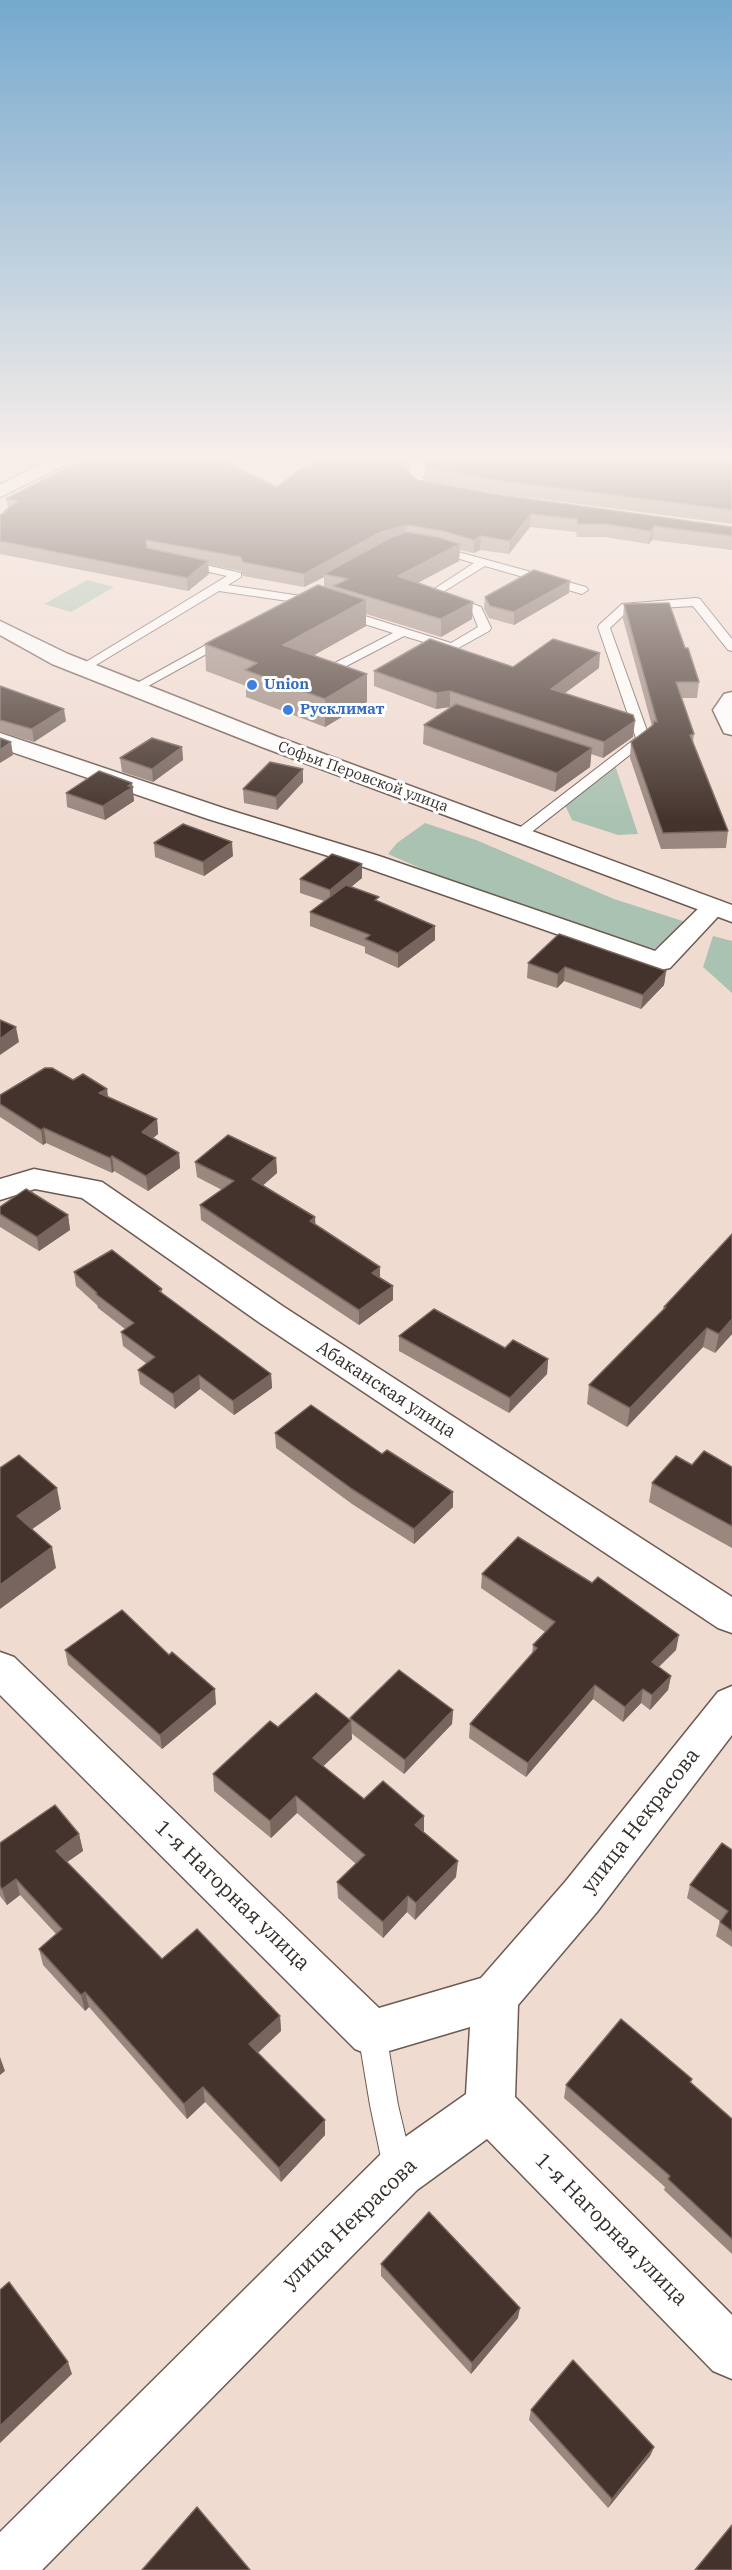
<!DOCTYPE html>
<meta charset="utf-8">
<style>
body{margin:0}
canvas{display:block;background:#f0dbd1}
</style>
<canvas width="732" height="2570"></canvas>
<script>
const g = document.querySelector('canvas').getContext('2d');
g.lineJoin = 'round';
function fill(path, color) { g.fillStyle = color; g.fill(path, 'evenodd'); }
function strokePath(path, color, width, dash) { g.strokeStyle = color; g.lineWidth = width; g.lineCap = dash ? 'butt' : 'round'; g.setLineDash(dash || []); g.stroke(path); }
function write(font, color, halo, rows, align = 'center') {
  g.font = font + ' "IBM Plex Serif",serif'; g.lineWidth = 6; g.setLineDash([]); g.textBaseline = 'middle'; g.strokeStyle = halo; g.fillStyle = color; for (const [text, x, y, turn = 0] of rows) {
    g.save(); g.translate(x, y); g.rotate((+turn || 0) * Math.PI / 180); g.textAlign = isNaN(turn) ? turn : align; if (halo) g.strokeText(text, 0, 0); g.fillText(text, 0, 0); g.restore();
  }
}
fill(new Path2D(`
 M87,580L114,587L71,612L44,604Z
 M615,765L638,834L618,835L572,820L565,805Z
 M425,823L476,840L614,899L689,923L654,949C563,926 473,892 388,854L397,843Z
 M713,936L732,941V993L703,967Z`), '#aac2b2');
const service = new Path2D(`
 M436,546L586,587L588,590L582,594L485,566L443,592L481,607L491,628L489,631L453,651L404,636L333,673L329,672L327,669L329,666L393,633L295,602L219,591L86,671L82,672L76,668L227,576L179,565V561L183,560L241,573V577L228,585L301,596L451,643L478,627L472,612L428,593L474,563L432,551L430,549Z
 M696,598L700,599L732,639V651L728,650L693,606L629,610L610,628L650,739L524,838H514L512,835L514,832L636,738L598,627L600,624L622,604Z
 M226,634L232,638L230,641L139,691H129L128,688Z
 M372,2019L382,2023L386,2033L398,2105L414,2172L409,2182L399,2187L389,2182L384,2172L370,2105L358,2033L362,2023Z`);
const minor = new Path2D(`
 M48,460H70L67,464L0,497V485Z
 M414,460H432L422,478L430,483L457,488L460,492L457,496C441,500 413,493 403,479Z
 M732,692V735L724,733L713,710L724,694Z
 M0,733L226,809L379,856L655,951L705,902L714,899L723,902L727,907L670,968L660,970L361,866L208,819L0,748Z
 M34,1169L102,1182L284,1307L732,1597V1633L718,1628L260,1323L82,1198L35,1189L0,1200V1179Z
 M0,1652L14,1657L379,2008L481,1978L565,1882L718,1692L732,1686V1735L597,1912L518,2005L515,2097L732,2315V2379L713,2371L487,2139L417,2190L42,2570H0V2532L381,2154L466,2094L470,2027L372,2056L355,2049L0,1695Z`);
const secondary = new Path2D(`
 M0,621L68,654L278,737L732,905V922L262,747L52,664L0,635Z`);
strokePath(service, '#6d5b53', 2);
strokePath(minor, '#6d5b53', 3);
strokePath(secondary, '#6d5b53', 3);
fill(service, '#fff');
fill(minor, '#fff');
fill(secondary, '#fff');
fill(new Path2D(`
 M82,460H239L231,465L277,487L312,460H411L406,470L418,480L501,495L732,527V550L652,540L649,544L604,537H577L576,532L530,527L509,554L480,550L474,553L460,550L459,561L418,583L472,619L441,637L366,614V626L314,655L367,674V702L325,727L246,697V686L206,671L205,644L324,587V577L304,587L243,576L241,571L208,565L209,574L188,591L0,554V515L4,513V511L8,508L6,499Z
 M732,460V524L501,494L430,481L425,477V464Z
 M569,593L514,625L489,618L484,609L485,597Z
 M624,604L685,648L699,682L697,698H681L694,734L693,742L728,831L726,848L661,849L630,758L631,742L652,726L623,619Z
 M513,667L599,668L565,693L633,737L603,758L591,754L590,767L555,792L423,744L424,725L452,708L450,707L436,709L374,686V671Z
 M0,686L66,721L34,742L0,732Z
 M182,747L183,760L153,782L122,772L120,758Z
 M303,782L277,810L244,803L243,789Z
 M132,783L134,801L105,820L67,807L66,793Z
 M154,843L233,856L204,876L155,857Z
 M362,878L351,887L379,902L435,940L398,968L365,953V947L310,926V912L324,901L300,893V879Z
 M528,963L666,971L664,985L641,1009L564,981L557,988L527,978Z
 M73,1080L157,1119L158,1134L153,1138L179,1153L180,1168L148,1191L114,1171L112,1173L46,1143L43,1145L0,1117V1095Z
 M276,1158L277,1173L262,1186L315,1217V1225L380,1267V1278L393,1300L359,1325L201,1220L200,1205L222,1190L197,1177L195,1162Z
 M0,1207L68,1215L70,1230L39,1251L0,1227Z
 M74,1272L162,1289V1293L271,1374L272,1388L234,1415L200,1389L175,1409L140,1384L138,1370L147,1364L123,1346L121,1332L125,1329L98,1308L97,1305L76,1286Z
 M664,1307L732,1334L715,1353L703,1347L627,1427L587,1404L589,1385L663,1310Z
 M399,1336L505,1348L548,1359L547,1374L509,1413L399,1351Z
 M275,1433L382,1454L453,1492V1507L414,1544L352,1504L276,1448Z
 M692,1465L732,1467V1548L649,1502L652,1483Z
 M482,1574L676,1650L659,1667L671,1676L668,1690L650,1710L641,1703L623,1722L593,1699L526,1777L469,1738L470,1724L532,1654L533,1645L545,1632L481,1588Z
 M65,1650L216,1704L162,1749L68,1665Z
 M453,1710L452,1724L404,1774L351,1733L352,1739L323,1766L364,1799L424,1832L456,1877L415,1920L407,1912L383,1938L338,1898L337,1882L356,1864L297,1813L271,1838L214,1791L213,1774L278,1727L350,1720V1718Z
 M79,1834L83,1851L67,1862L162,1959L280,2016L281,2031L258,2053L325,2120V2135L281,2182L205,2102L187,2119L89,2007L85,2011L43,1965L39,1949L56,1934L20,1895L7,1905L0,1896V1843Z
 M732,1850V1947L716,1936L720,1921L687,1898L690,1885Z
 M692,2079L691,2083L732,2119V2254L664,2190L665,2187L564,2098L566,2085Z
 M381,2264L518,2318L471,2374L381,2276Z
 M531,2410L654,2447L650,2456L608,2508L529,2420Z`), '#9a877e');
fill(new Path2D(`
 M218,460H239L219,472Z
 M405,460H411L401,479V466Z
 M531,514L530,527L509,554L510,541Z
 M407,525L406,539L324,574V577L304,587V574L381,532Z
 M654,526L652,540L649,544L651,531Z
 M481,536L480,550L474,553V540Z
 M460,544L459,561L398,593V576Z
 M208,561L209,574L188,591L187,578Z
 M570,581L569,593L514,625V612Z
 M366,600V626L284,672L283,645Z
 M473,602L472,619L441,637V619Z
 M600,653L599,668L550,704L551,689Z
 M367,674V702L325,727V699Z
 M450,691V707L436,709L437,693Z
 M64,709L66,721L34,742L32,729Z
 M635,721L633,737L603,758L604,742Z
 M11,742L13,755L0,763V750Z
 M182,747L183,760L153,782L152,769Z
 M592,748L590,767L555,792L557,773Z
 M303,769V782L277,810L276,797Z
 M132,783L134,801L105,820L103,806Z
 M232,842L233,856L204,876L203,862Z
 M362,864V878L330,904V890Z
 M435,926V940L398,968V953Z
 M565,967L564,981L557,988L558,974Z
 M666,971L664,985L641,1009L643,995Z
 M16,1027L19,1042L0,1055V1039Z
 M107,1089L109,1103L99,1093Z
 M157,1119L158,1134L143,1146L142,1132Z
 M44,1128L46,1143L43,1145L41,1130Z
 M179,1153L180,1168L148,1191L146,1176Z
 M112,1156L114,1171L112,1173L110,1158Z
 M276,1158L277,1173L253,1194L252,1179Z
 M68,1215L70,1230L39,1251L37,1237Z
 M315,1217L316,1232L310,1221Z
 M380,1267V1282L372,1273Z
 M393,1286V1300L359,1325V1310Z
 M732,1319V1334L715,1353L719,1334Z
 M707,1328L703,1347L627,1427L630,1408Z
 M548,1359L547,1374L509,1413L510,1398Z
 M271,1374L272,1388L234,1415L233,1401Z
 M199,1375L200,1389L175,1409L173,1394Z
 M57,1488L61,1509L21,1537L17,1516Z
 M453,1492V1507L414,1544V1529Z
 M52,1547L56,1568L0,1609V1585Z
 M679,1635L676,1650L649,1676L652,1662Z
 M671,1676L668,1690L650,1710L652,1695Z
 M595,1685L593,1699L526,1777L528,1763Z
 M215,1689L216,1704L162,1749L160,1735Z
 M643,1689L641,1703L623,1722L625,1707Z
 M453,1710L452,1724L404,1774L405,1760Z
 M351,1721L352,1739L314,1775L313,1758Z
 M296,1796L297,1813L271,1838L270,1821Z
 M424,1816V1832L415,1825Z
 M79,1834L83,1851L60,1867L56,1851Z
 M458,1861L456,1877L415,1920L416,1903Z
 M16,1879L20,1895L7,1905L2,1889Z
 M408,1896L407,1912L383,1938V1922Z
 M85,1992L89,2007L85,2011L81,1995Z
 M280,2016L281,2031L251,2059L249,2044Z
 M0,2057L5,2071L0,2075Z
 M203,2087L205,2102L187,2119L184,2104Z
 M325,2120V2135L281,2182L279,2168Z
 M520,2308L518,2318L471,2374L472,2363Z
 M68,2362L72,2374L0,2443V2426Z
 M654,2447L650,2456L608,2508L612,2499Z`), '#77655e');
const building = new Path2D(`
 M82,460H220L277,487L312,460H405L401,466L418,480L501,495L732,527V536L654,526L651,531L605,524H578L577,519L531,514L510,541L481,536L474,540L443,531L407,525L381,532L304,574L243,562L241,557L146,540L147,548L208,561L187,578L0,541V515L7,511H4L18,501L6,499Z
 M428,460H732V510L502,481L430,468L425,464Z
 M407,532L437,537L460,544L398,576L473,602L441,619L333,586L348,579L324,574L391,537Z
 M534,570L570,581L514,612L490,606L485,597Z
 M318,585L366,600L283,645L367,674L325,699L245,670L257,663L205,644Z
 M669,603L685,648H688L699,682H676L694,734L690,735L728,831L663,833L631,742L653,725L654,721L657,722L624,604Z
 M430,639L513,667L553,639L600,653L551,689L633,715L635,721L604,742L450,691L437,693L374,671Z
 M0,686L64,709L32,729L0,720Z
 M456,704L592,748L557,773L424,725Z
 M0,738L11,742L0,750Z
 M152,738L182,747L152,769L120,758Z
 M270,762L303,769L276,797L243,789Z
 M99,771L132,783L128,786L133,787L103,806L66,793Z
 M183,824L232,842L203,862L154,843Z
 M332,854L362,864L330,890L300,879Z
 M346,885L379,897L375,900L435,926L398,953L365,939L370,935L310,912Z
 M559,934L666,971L643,995L565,967L558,974L528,963Z
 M0,1020L16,1027L0,1039Z
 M45,1068H52L73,1080L83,1074L107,1089L99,1093L157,1119L142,1132L179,1153L146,1176L112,1156L110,1158L44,1128L41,1130L0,1104V1095Z
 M228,1135L276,1158L252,1179L315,1217L310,1221L380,1267L372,1273L393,1286L359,1310L200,1205L234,1181L195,1162Z
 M26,1189L68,1215L37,1237L0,1214V1207Z
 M732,1234V1319L719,1334L707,1328L630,1408L589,1385L666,1307H664Z
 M112,1250L162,1289L159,1291L271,1374L233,1401L199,1375L173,1394L138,1370L155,1357L121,1332L134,1323L96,1294L97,1293L74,1272Z
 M434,1309L505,1348L513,1340L548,1359L510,1398L399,1336Z
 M311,1405L382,1454L387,1450L453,1492L414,1529L352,1489L275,1433Z
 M704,1451L732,1467V1526L652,1483L676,1456L692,1465Z
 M19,1455L57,1488L17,1516L52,1547L0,1585V1468Z
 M518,1537L592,1583L598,1577L679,1635L652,1662L671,1676L652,1695L643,1689L625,1707L595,1685L528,1763L470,1724L537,1648L533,1645L555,1622L482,1574Z
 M122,1610L169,1655L172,1652L215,1689L160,1735L65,1650Z
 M399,1670L453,1710L405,1760L350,1718Z
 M316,1693L351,1721L313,1758L364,1799L383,1781L424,1816L415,1825L458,1861L416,1903L408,1896L383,1922L337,1882L365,1855L296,1796L270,1821L213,1774L270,1721L278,1727Z
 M55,1805L79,1834L56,1851L162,1959L197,1929L280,2016L249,2044L325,2120L279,2168L203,2087L184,2104L85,1992L81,1995L39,1949L62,1929L16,1879L2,1889L0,1886V1843Z
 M722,1843L732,1850V1931L720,1922L728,1911L690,1885Z
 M621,2019L692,2079L690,2082L732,2119V2239L668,2179L670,2176L566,2085Z
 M429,2212L520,2308L472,2363L381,2264Z
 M9,2282L68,2362L0,2426V2290Z
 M573,2360L654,2447L612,2499L531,2410Z
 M197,2507L250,2570H142Z
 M732,2525V2570H695Z`);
fill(building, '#43332c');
strokePath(building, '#77655e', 1.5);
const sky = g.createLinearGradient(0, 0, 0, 820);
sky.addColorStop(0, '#75a9ce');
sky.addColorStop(0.56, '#f8efea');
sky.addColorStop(1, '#f8efea00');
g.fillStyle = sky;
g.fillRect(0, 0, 732, 820);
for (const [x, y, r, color] of [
 [252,685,6,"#3f7fe0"],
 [288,710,6,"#3f7fe0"]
]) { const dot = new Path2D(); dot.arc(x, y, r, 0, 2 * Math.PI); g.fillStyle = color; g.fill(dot); strokePath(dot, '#fff', 2); }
write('bold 15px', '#366cbe', '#fff', [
 ["Union",264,685],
 ["Русклимат",300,710]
], 'left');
write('15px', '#362e2a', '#fff', [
 ["Софьи Перовской улица",363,777,20]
]);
write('18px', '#362e2a', '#fff', [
 ["Абаканская улица",386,1390,33]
]);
write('21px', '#362e2a', '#fff', [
 ["улица Некрасова",641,1821,-52],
 ["1-я Нагорная улица",232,1896,44],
 ["улица Некрасова",350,2224,-44],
 ["1-я Нагорная улица",611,2230,45]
]);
</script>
